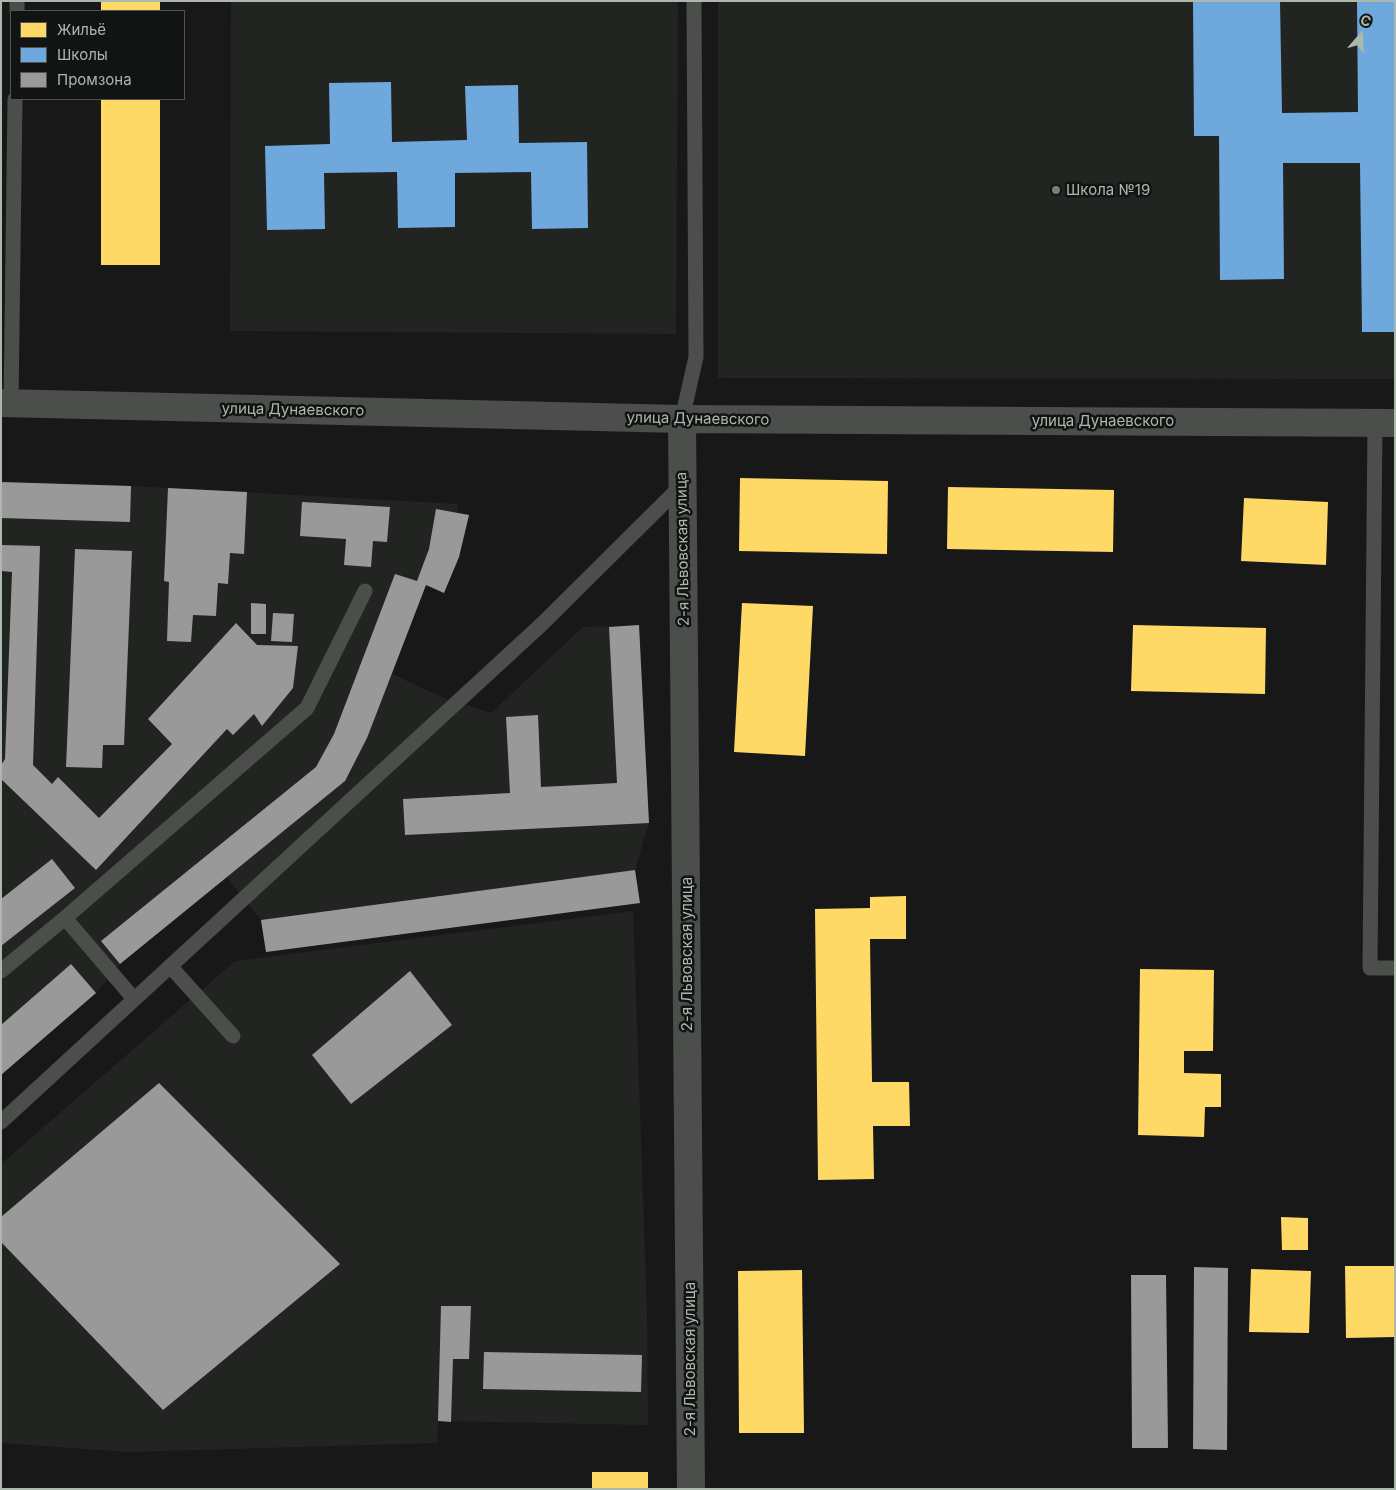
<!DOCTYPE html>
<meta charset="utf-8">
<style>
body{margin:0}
#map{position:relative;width:1396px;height:1490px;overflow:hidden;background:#181818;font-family:Inter,sans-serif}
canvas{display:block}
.frame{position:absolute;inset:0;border:2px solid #abb8ab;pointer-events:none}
.legend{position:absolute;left:10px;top:10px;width:175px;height:90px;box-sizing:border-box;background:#121413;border:1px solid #4f5650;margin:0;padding:6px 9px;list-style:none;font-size:15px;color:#abb8ab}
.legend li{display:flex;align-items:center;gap:10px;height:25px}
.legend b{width:25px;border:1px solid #4f5650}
.north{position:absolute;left:1336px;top:10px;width:50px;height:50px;-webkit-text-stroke:4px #121413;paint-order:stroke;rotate:19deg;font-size:14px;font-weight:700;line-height:20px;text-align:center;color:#abb8ab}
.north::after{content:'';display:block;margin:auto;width:18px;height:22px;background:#abb8ab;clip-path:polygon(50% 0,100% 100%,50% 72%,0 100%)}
</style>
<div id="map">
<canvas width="1396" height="1490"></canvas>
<div class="frame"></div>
<ul class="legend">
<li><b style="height:14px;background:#ffd966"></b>Жильё</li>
<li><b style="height:14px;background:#6fa8dc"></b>Школы</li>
<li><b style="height:14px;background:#999"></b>Промзона</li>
</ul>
<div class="north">С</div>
</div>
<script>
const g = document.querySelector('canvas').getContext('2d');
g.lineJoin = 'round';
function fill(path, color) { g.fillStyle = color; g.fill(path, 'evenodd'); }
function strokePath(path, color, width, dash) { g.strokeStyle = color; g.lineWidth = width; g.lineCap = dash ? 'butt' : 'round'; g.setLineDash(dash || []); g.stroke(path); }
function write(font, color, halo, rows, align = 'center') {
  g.font = font + ' Inter,sans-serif'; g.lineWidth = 5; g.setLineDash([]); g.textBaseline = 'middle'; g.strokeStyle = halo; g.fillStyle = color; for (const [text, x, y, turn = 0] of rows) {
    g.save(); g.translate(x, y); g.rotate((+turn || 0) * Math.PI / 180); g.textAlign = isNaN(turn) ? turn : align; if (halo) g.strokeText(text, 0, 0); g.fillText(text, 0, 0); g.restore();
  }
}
fill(new Path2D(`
 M231,1H678L676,334L230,331Z
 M718,1H1395V379L718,378Z
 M1,482L131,486L458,504L457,513L469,515L459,557L444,593L426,585L392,674L444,698L491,713L583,627L639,625L649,823L635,870L640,903L266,952L261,920L227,877L120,964L96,993L1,1075Z
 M633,911L647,1312L648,1425L438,1421L437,1443L128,1452L1,1443V1164L235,961Z`), '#222422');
fill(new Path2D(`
 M101,1H160V11H101Z
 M101,99H160V265H101Z
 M740,478L888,481L887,554L739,551Z
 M948,487L1114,490L1113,552L947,549Z
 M1244,498L1328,502L1326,565L1241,561Z
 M742,603L813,606L805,756L734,752Z
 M1133,625L1266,628L1265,694L1131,691Z
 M906,896V939H870L872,1082H909L910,1126H873L874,1179L818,1180L815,909L870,908V897Z
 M1140,969L1214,970L1213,1051H1184V1073L1221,1074V1107H1205L1204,1137L1138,1135Z
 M1281,1217L1308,1218V1250H1282Z
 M1345,1266H1395V1337L1346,1338Z
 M1251,1269L1311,1271L1309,1333L1249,1332Z
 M802,1270L804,1433H739L738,1271Z
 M592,1472H648V1489H592Z`), '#ffd966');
fill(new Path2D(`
 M1193,1H1280L1282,113L1358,112L1357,1H1395V332H1362L1360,163H1283L1284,279L1220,280L1219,136H1194Z
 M391,82L392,142L467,140L465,86L518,85L519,143L587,142L588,228L532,229L531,172L455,173V227L398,228L397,172L324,173L325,229L267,230L265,146L330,144L329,83Z`), '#6fa8dc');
fill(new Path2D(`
 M1,482L131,486L130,522L1,518Z
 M168,488L247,492L244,554L230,553L228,584L218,583L216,616L193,615L191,642L167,641L169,582L164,581Z
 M302,502L390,507L387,542L373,541L371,567L344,565L346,539L300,536Z
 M436,509L469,515L459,557L444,593L426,585L367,738L345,781L120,964L101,941L316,767L334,734L395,574L417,581L429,549Z
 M1,545L40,546L33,765L52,784L58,777L99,818L172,744L148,719L236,623L257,645L298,646L293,688L262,726L254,714L233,735L227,729L96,870L1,779V765L5,759L12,572L1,571Z
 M75,549L132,551L124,745H103L102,768L66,767Z
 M251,603L266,604V634H251Z
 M273,613L294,614L292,642L271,641Z
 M639,625L649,823L405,835L403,799L510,793L506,717L538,715L541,787L617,783L609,627Z
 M52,859L75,888L1,946V899Z
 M635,870L640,903L266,952L261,920Z
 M71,964L96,993L1,1075V1025Z
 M410,971L452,1025L351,1104L312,1055Z
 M159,1083L340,1264L163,1410L1,1242V1217Z
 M1194,1267L1228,1268L1227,1450L1193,1449Z
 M1131,1275H1166L1168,1448H1132Z
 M441,1306H471L469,1359H453L451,1422L438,1421Z
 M484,1352L642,1355L641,1392L483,1389Z`), '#999');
strokePath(new Path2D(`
 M17,11V1
 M11,403L15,99
 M682,419L696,357L694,1
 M1375,423L1370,968H1395
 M170,966L233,1036
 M1,971L65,918
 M134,999L65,918L307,708L365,591
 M1,1122L542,624L683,484`), '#4b4e4b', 15);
strokePath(new Path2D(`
 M1,403L682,419L1395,423
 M682,419L691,1489`), '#4b4e4b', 28);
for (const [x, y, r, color] of [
 [1056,190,5,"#788078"]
]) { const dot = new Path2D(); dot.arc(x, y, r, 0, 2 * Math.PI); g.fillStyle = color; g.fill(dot); strokePath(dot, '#121413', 2); }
write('15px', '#abb8ab', '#121413', [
 ["Школа №19",1066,190]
], 'left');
write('15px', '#abb8ab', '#121413', [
 ["улица Дунаевского",293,410,1],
 ["улица Дунаевского",698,419,1],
 ["улица Дунаевского",1103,421],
 ["2-я Львовская улица",683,549,-91],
 ["2-я Львовская улица",687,954,-90],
 ["2-я Львовская улица",690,1359,-90]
]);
</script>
